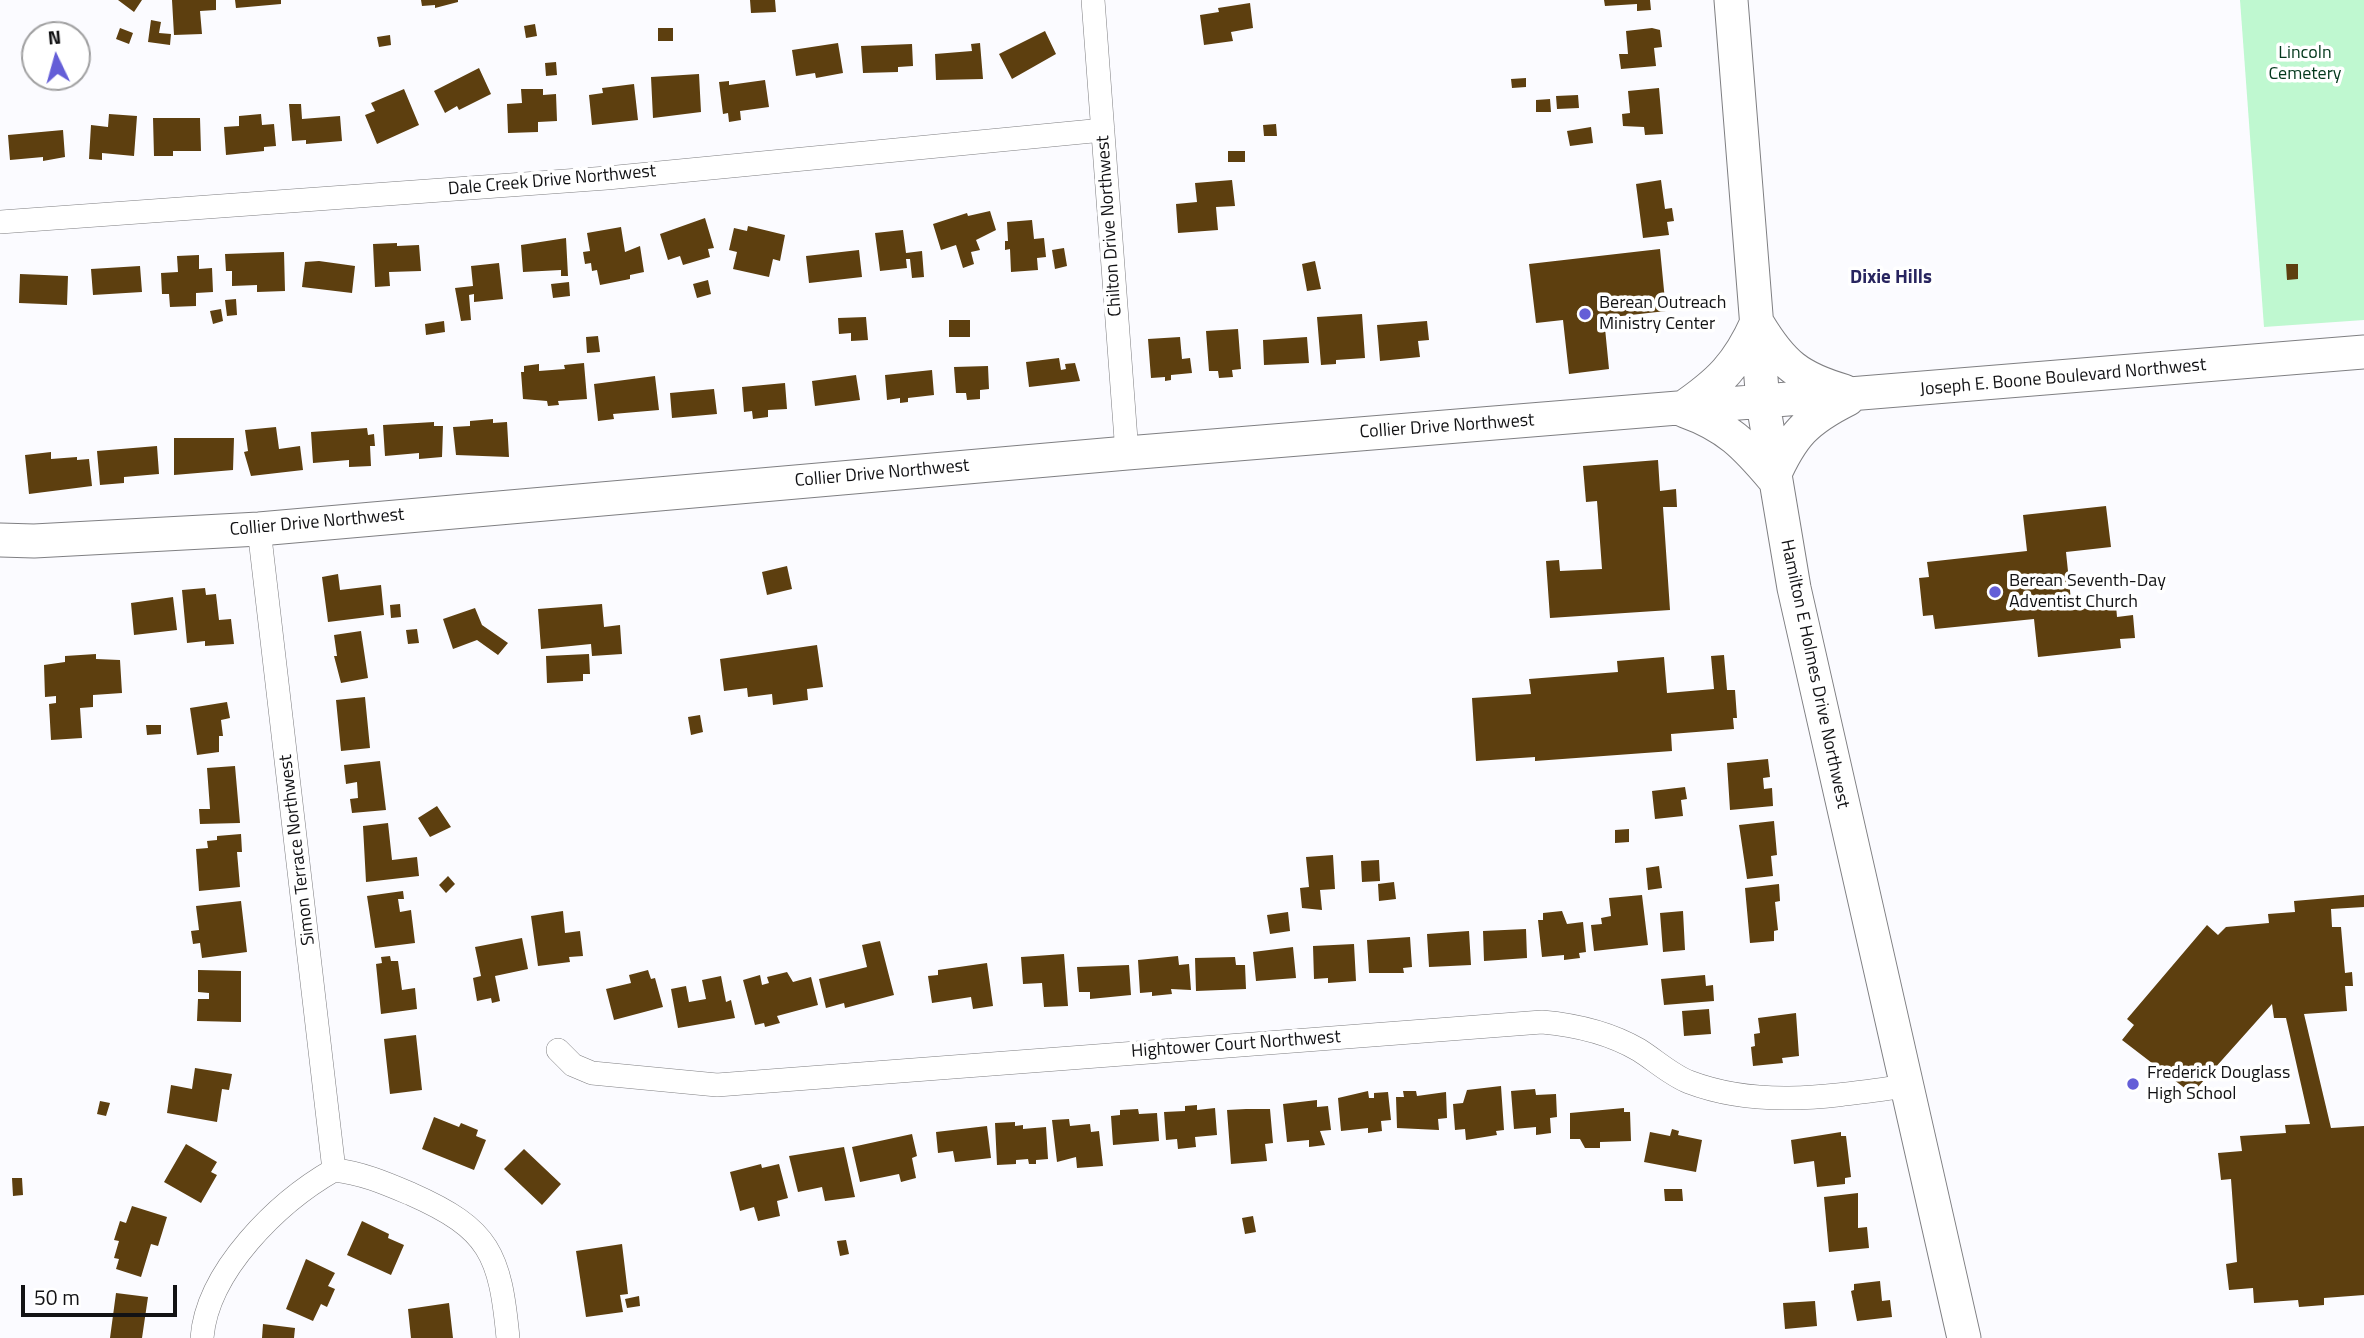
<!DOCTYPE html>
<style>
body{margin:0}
#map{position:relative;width:2364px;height:1338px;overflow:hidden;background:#fbfbff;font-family:"Titillium Web",sans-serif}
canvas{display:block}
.north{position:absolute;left:21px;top:21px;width:70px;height:70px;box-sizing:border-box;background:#fff;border:2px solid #a0a0a1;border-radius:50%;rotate:355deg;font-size:19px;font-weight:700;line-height:28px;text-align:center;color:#121214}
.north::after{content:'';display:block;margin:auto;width:24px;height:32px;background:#645ed7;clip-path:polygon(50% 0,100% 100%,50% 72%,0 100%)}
.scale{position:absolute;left:21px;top:1285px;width:156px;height:32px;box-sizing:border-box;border:4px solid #121214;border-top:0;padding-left:9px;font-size:21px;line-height:24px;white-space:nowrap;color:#121214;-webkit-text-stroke:5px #fff;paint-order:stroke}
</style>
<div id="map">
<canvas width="2364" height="1338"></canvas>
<div class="north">N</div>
<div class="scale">50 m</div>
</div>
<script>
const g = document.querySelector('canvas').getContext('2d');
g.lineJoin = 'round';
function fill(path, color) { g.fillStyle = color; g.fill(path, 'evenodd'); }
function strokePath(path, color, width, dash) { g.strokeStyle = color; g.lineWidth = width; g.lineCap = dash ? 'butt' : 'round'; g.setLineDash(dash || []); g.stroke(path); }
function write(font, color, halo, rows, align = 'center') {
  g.font = font + ' "Titillium Web",sans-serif'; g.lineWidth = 7; g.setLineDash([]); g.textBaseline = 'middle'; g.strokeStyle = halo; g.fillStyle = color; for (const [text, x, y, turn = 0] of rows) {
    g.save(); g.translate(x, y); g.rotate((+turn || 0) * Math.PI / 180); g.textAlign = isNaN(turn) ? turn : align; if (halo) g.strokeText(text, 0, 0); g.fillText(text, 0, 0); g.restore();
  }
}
fill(new Path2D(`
 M2240,0H2364V320L2264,327Z`), '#bff8d0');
fill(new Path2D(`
 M118,0H142L134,12Z
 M172,0H216V10L200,11L202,34L174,35Z
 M235,0H281V4L236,8Z
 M421,0H458V2L435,8V5L422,6Z
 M750,0H775L776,12L751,13Z
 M1604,0H1650L1651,10L1637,11V4L1605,6Z
 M1250,3L1253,28L1231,32L1233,41L1204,45L1200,15L1219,12L1218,8Z
 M151,20L161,22L159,33L171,34L170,45L148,42Z
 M535,24L537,36L526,38L524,26Z
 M120,28L133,33L129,44L116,39Z
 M658,28H673V41H658Z
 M1652,28L1660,30L1662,47L1654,48L1656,66L1621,69L1619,54H1628L1626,31Z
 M1045,31L1056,54L1012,79L999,54Z
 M390,35L391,45L379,47L377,37Z
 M838,43L843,73L816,78L815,73L796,76L792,50Z
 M980,43L983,79L936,80L935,54L972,51L971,44Z
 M912,44L913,66L898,67V72L863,73L861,46Z
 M556,62L557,75L546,76L545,63Z
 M479,68L491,94L459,110L457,106L445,113L434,91Z
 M699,74L701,112L653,118L651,77Z
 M1526,78V87L1512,88L1511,79Z
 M765,80L769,107L740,111L741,120L729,122L728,113L723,114L719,82L729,81V85Z
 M634,84L638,120L592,125L589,95L603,93L602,88Z
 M1659,88L1663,134L1645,135L1644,127L1623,126L1622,114L1630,113L1628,91Z
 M404,89L419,125L377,144L365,115L375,111L371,103Z
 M521,89H543V95L556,94L557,121L538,122V132L508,133L507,104L522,103Z
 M1578,95L1579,108L1557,109L1556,96Z
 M1550,99L1551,112H1536V100Z
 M289,104H301L302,119L340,116L342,141L306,144V140L292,141Z
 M109,114L137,116L134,156L102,153V160L89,159L91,125L108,127Z
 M261,114L262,125L274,124L276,146L264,147V151L226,155L224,127L239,126V116Z
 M153,118H200L201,151H173V156H154Z
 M1276,124L1277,136H1264L1263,125Z
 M1591,127L1593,143L1570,146L1567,131Z
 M63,130L65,157L43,161V157L10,160L8,135Z
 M1228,151H1245V162H1228Z
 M1232,180L1235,206L1216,207L1218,230L1178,233L1176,204L1197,202L1195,183Z
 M1661,180L1665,209L1672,208L1674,221L1667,222L1669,235L1643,238L1636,184Z
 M990,211L996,230L976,240L980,250L971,252L974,264L963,268L956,245L941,250L933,224L967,213L968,216Z
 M705,218L714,248L708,249L710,257L683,265L680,256L668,260L660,234Z
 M1032,220L1034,239L1044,238L1046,257L1037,258L1038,270L1011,272L1010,249L1005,250V241H1008L1007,222Z
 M748,226L785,235L780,261L773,259L769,277L733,269L737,252L729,250L734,228L747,231Z
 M621,227L625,252L640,246L644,272L630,275V279L600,285L597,270L592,271L591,263L585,264L583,252L590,251L587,233Z
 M903,230L906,253L922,251L924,277L912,278L910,259H906L907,268L880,271L875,233Z
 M566,238L568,276H561V270L523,272L521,245Z
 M397,243V246L419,245L421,271L389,272L390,286L375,287L373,244Z
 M1064,248L1067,266L1055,269L1052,250Z
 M1660,249L1666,311L1604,318L1609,369L1569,374L1563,320L1536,323L1529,264Z
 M859,250L862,277L809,283L806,256Z
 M284,252L285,291L257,292V285L232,286V271H226L225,254Z
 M199,255V269L212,268L213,292L196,293V306L170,307L169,294H162L161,273L178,272L177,256Z
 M319,261L355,266L352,293L302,287L305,262Z
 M1315,261L1321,289L1307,291L1302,264Z
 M499,263L503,299L474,302V294L469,295L471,320L461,321L455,288L473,286L471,266Z
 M2286,264H2298V279L2287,280Z
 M140,266L142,292L93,295L91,269Z
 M20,274L68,276L67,305L19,303Z
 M708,280L711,294L697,298L693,284Z
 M569,282L570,296L553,298L551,284Z
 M236,299L237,315L227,316L225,300Z
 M221,309L223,321L213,324L210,311Z
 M1362,314L1365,358L1336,360V364L1321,365L1317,317Z
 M866,317L868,340L851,341V333L839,334L838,318Z
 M949,320H970V337H949Z
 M444,321L445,332L426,335L425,324Z
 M1427,321L1429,340L1418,341L1420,357L1380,361L1377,325Z
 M1238,329L1241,369L1232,370L1233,377L1219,378L1218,371H1209L1206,331Z
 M598,336L600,352L587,353L586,337Z
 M1180,337L1182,359L1190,358L1192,373L1171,375V380L1165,381V377L1151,378L1148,339Z
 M1307,337L1309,363L1264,365L1263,340Z
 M1059,358L1061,370L1066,369L1065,364L1075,363L1080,381L1029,387L1026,362Z
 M584,363L587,399L558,401L559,405L548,406L547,401L523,399L521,372H524V366L539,364V371L565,369L564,365Z
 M988,366L989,389L980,390V399L967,400L966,393H956L954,367Z
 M932,370L934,395L908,398V402L900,403V398L887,400L885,375Z
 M856,375L860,400L815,406L812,381Z
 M655,376L659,410L613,414L614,419L598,421L594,384Z
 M785,383L787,409L768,410V417L753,419L752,411L744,412L742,387Z
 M714,389L717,414L672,418L670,393Z
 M493,419V423L507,422L509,457L456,455L453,427L470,426V421Z
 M434,422V426H443L442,457L419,459V453L385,456L383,425Z
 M276,427L279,449L300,446L303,470L251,476L244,452L248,451L245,430Z
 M367,428L368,435L374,434L375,446H370L371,466L349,467V460L313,463L311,432Z
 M174,438H234L233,470L174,475Z
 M157,446L159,474L124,477V483L100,485L97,451Z
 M51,452V459L77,457V460L89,459L92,486L29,494L25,455Z
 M1658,460L1660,491L1676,489L1677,507H1663L1670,610L1550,618L1546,561L1559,560L1560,571L1602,569L1597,501L1586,502L1583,466Z
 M2106,506L2111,547L2066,552L2072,610L2116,605L2117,617L2133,615L2135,638L2120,639L2121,648L2038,657L2034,619L1935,629L1933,615L1923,616L1919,578L1929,577L1927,562L2027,551L2023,515Z
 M787,566L792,589L767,595L762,572Z
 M338,574L340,590L381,585L384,615L328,622L322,577Z
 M205,588L206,595L216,594L219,620L231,619L234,644L205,646V641L187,643L182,590Z
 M173,597L177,630L134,635L131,603Z
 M400,604L401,617L391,618L390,605Z
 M602,604L604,627L620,625L622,654L592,656L591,644L541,649L538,609Z
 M475,608L482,625L508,643L498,655L477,640L453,649L443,619Z
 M417,629L419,643L408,644L406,630Z
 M361,631L368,678L341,683L334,656H337L334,635Z
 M817,645L823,687L807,689L808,700L773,705L772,694L748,697L747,688L724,691L720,659Z
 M96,654V659L120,660L122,693L93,695V707L80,708L82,738L51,740L49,704L56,703V696L45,697L44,665L65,662V656Z
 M589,654L590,674H583V681L547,683L546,656Z
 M1724,655L1727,690H1735L1737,718H1733L1734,729L1671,734L1672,751L1535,761V757L1476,761L1472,698L1531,694L1529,679L1618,672L1617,661L1664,657L1667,693L1714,689L1711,656Z
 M365,697L370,748L341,751L336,700Z
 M227,702L230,718L221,720L223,736H219V752L197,755L190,708Z
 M700,715L703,732L691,735L688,717Z
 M146,725H161V734L147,735Z
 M1768,759L1770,777L1763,778L1764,789L1772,788L1773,806L1730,810L1727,763Z
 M380,761L386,810L352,813L350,799L358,798L357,782L346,784L344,765Z
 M235,766L240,823L200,824L199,809H210L207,768Z
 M1685,787L1687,799L1681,800L1683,816L1655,819L1652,791Z
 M437,806L451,827L430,837L418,818Z
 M1774,821L1777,855L1771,856L1773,876L1747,879L1739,825Z
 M388,823L392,860L417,857L419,876L366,882L363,826Z
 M1629,829V842L1615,843V830Z
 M241,834L242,852H237L240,887L199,891L196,849L208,848L207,841L217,840V836Z
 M1333,855L1335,889L1320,890L1322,910L1302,908L1300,888L1309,887L1306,857Z
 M1379,860L1380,881L1362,882L1361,861Z
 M1659,866L1662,888L1648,890L1646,868Z
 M448,876L455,884L446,893L439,885Z
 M1394,882L1396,899L1379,901L1378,884Z
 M1779,884L1780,901L1775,902L1778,930L1774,931V941L1750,943L1745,888Z
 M403,891L404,899H398L400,912L411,910L415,943L375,948L367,896Z
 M1642,895L1648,945L1594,951L1591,925L1602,924L1601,918L1611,916L1609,898Z
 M2364,895V907L2331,909L2332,927H2341L2345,973L2352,972L2353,986H2345L2347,1011L2304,1014L2331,1128L2364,1126V1295L2324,1298V1305L2299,1307L2298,1300L2254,1303L2253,1288L2229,1290L2226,1264L2237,1262L2231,1179L2221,1180L2218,1153L2242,1151L2240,1136L2286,1133L2285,1125L2310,1124L2286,1018H2274L2272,1004L2197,1088L2200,1091L2195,1096L2122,1040L2134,1025L2127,1019L2207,925L2218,935L2226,927L2269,923L2268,914L2295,912L2294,901Z
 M241,901L247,952L202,958L200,943L193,944L191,931L199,930L196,906Z
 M563,911L565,933L580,931L583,956L569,957L570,962L538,966L531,916Z
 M1562,911L1567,924L1583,922L1586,952L1579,953L1580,958L1564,960V955L1542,957L1538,920H1543V913Z
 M1683,911L1685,950L1663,952L1660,913Z
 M1288,912L1290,931L1270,934L1267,915Z
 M1526,929L1527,958L1484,961L1483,931Z
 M1469,931L1471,965L1429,967L1427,934Z
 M1410,937L1412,967L1403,968L1404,973H1369L1367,940Z
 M522,938L528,969L495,976L500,1001L492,1003L491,998L477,1001L473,978L481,976L475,947Z
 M880,941L894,995L845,1008L844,1003L826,1008L819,979L867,967L862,945Z
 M1354,944L1356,981L1328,983V978L1314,979L1313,946Z
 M1293,947L1296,978L1256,981L1253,952Z
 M1064,954L1068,1006L1044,1007L1042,983L1023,984L1021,957Z
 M390,956L391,961H398L402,990L415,988L417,1009L381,1014L376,964L382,963L381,957Z
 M1178,956L1179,965L1189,964L1191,990L1171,989L1172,994L1152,996V992L1140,993L1138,960Z
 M1235,957L1236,965H1245L1246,989L1196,991L1195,958Z
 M987,963L993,1006L973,1009L971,997L932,1003L928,976L938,975V970Z
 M1129,965L1131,995L1090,999V992H1079L1077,967Z
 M198,970L241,971V1022L197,1021L198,999H209V993L198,992Z
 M648,970L651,979L655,978L663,1007L614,1020L606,989L631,983L629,975Z
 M787,972L793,982L811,977L818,1005L777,1016L780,1023L765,1027L764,1023L755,1025L743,980L760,975L762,985L769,983L767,977Z
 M1705,975L1706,986L1713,985L1714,1001L1664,1005L1661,979Z
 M721,976L726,1002L731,1000L735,1018L678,1028L671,989L686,986L689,1002L706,999L702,980Z
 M1709,1009L1711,1034L1684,1036L1682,1011Z
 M1796,1013L1799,1056L1782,1058L1783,1063L1753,1066L1751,1047L1755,1046L1754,1034L1760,1033L1758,1018Z
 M416,1035L422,1090L390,1094L384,1039Z
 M195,1068L232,1074L229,1090L222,1089L217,1122L167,1113L171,1085L192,1089Z
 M1501,1086L1504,1130L1496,1131L1497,1135L1466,1140L1465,1129L1455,1130L1453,1104L1463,1103L1467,1090Z
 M1535,1089L1536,1095L1556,1094L1557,1117L1550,1118L1551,1133L1536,1135V1127L1514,1129L1511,1091Z
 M1368,1091L1369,1098H1374V1093L1388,1092L1391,1120L1381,1121L1382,1131L1368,1133V1128L1341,1131L1338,1098Z
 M1403,1091H1416L1417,1096L1446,1092L1447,1118L1438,1119L1439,1130L1397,1128L1396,1097H1404Z
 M1317,1100V1107L1328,1106L1331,1130L1320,1131L1325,1145L1309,1147V1140L1287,1142L1283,1104Z
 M100,1101L110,1103L106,1116L97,1114Z
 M1197,1105V1110L1215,1108L1217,1135L1195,1137L1196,1147L1178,1149L1177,1139L1166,1140L1164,1112L1185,1111V1106Z
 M1624,1108V1112H1630L1631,1141L1600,1142V1148H1585L1580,1139H1570V1113Z
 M1138,1109L1139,1114L1157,1113L1159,1141L1113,1145L1111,1116L1120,1115V1110Z
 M1246,1109H1270L1273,1143L1265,1144L1267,1161L1231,1164L1227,1110Z
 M434,1117L459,1127L461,1123L478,1130L476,1136L486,1140L474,1170L422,1149Z
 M1069,1119L1070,1126L1090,1124L1091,1132L1099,1131L1103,1166L1077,1168L1076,1157L1057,1162L1052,1120Z
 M1015,1122V1126L1023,1125V1129L1046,1127L1048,1159L1036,1160V1164H1029L1028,1159L1016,1160V1164L997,1165L995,1123Z
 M987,1126L991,1158L955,1162L953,1151L938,1153L936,1132Z
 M1672,1129L1679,1131L1678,1135L1702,1140L1696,1172L1644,1162L1650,1132L1670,1136Z
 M1841,1132V1136H1846L1851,1177L1845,1178V1184L1817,1187L1814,1161L1794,1164L1791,1140Z
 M912,1134L917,1156L912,1158L916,1178L901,1182L899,1174L860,1182L852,1147Z
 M186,1144L217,1162L211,1172L217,1175L201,1203L164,1182Z
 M844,1147L855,1197L825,1201L822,1187L798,1192L789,1156Z
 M524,1149L561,1184L542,1205L504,1169Z
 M761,1164L762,1168L779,1164L788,1198L777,1201L780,1216L758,1221L754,1207L740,1211L730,1172Z
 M12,1178H22L23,1195L13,1196Z
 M1664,1189H1682L1683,1201H1665Z
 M1858,1193V1228L1867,1227L1869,1248L1829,1252L1824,1197Z
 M132,1206L167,1217L158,1246L151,1244L141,1277L116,1269L119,1259L114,1258L119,1241L114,1240L120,1221L126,1223Z
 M1253,1216L1256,1232L1245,1234L1242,1218Z
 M362,1221L389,1234L388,1238L404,1245L391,1275L347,1255Z
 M846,1240L849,1254L840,1256L837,1241Z
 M622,1244L628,1294L620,1295L623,1312L586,1317L576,1251Z
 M306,1259L335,1273L328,1286L335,1289L327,1307L321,1304L313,1321L286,1309Z
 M1880,1281L1882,1301L1890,1300L1892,1317L1857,1321L1851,1291L1854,1290V1284Z
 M116,1293L148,1297L142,1338H110Z
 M639,1296L640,1306L627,1308L625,1299Z
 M1815,1301L1817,1326L1785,1329L1783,1303Z
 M449,1303L453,1338H411L408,1309Z
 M263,1324L295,1328L294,1338H262Z`), '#5d3f0f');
const street = new Path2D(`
 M1093,0L1127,453
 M0,222L607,178L1103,130
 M259,529L334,1170
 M558,1050L573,1065L592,1073L717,1085L1542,1022C1576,1025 1608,1032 1639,1050C1655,1060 1671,1075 1689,1082C1760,1109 1833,1096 1906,1086
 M334,1170C362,1173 385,1183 411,1194C490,1229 500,1254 508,1338
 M202,1338C207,1271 278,1202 334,1170`);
const secondary = new Path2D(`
 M1731,0L1763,403L1794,588L1964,1338
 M1758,324C1782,364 1799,378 1844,391
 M1681,409C1719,383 1738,365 1757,322
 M1685,411C1727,426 1745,445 1773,478
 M1773,478C1792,435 1806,420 1848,399
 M0,540L34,541L259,529L1127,453L2364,352`);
strokePath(street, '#7f7f82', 24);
strokePath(secondary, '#7f7f82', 35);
strokePath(street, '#fff', 23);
strokePath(secondary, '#fff', 33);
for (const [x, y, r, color] of [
 [1585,314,7,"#645ed7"],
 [1995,592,7,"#645ed7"],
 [2133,1084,7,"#645ed7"]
]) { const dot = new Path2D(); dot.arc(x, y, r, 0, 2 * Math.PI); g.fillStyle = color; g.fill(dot); strokePath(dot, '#fff', 2.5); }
write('18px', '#02371b', '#fff', [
 ["Lincoln",2305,54],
 ["Cemetery",2305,75]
]);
write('18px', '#121214', '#fff', [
 ["Dale Creek Drive Northwest",552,181,-5],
 ["Chilton Drive Northwest",1110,226,-94],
 ["Joseph E. Boone Boulevard Northwest",2063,378,-5],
 ["Collier Drive Northwest",1447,427,-4],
 ["Collier Drive Northwest",882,474,-5],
 ["Collier Drive Northwest",317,523,-5],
 ["Hamilton E Holmes Drive Northwest",1814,674,78],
 ["Simon Terrace Northwest",298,850,-97],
 ["Hightower Court Northwest",1236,1045,-4]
]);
write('18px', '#121214', '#fff', [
 ["Berean Outreach",1599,304],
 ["Ministry Center",1599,325],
 ["Berean Seventh-Day",2009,582],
 ["Adventist Church",2009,603],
 ["Frederick Douglass",2147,1074],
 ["High School",2147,1095]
], 'left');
write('bold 19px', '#28255f', '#fff', [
 ["Dixie Hills",1891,278]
]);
</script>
